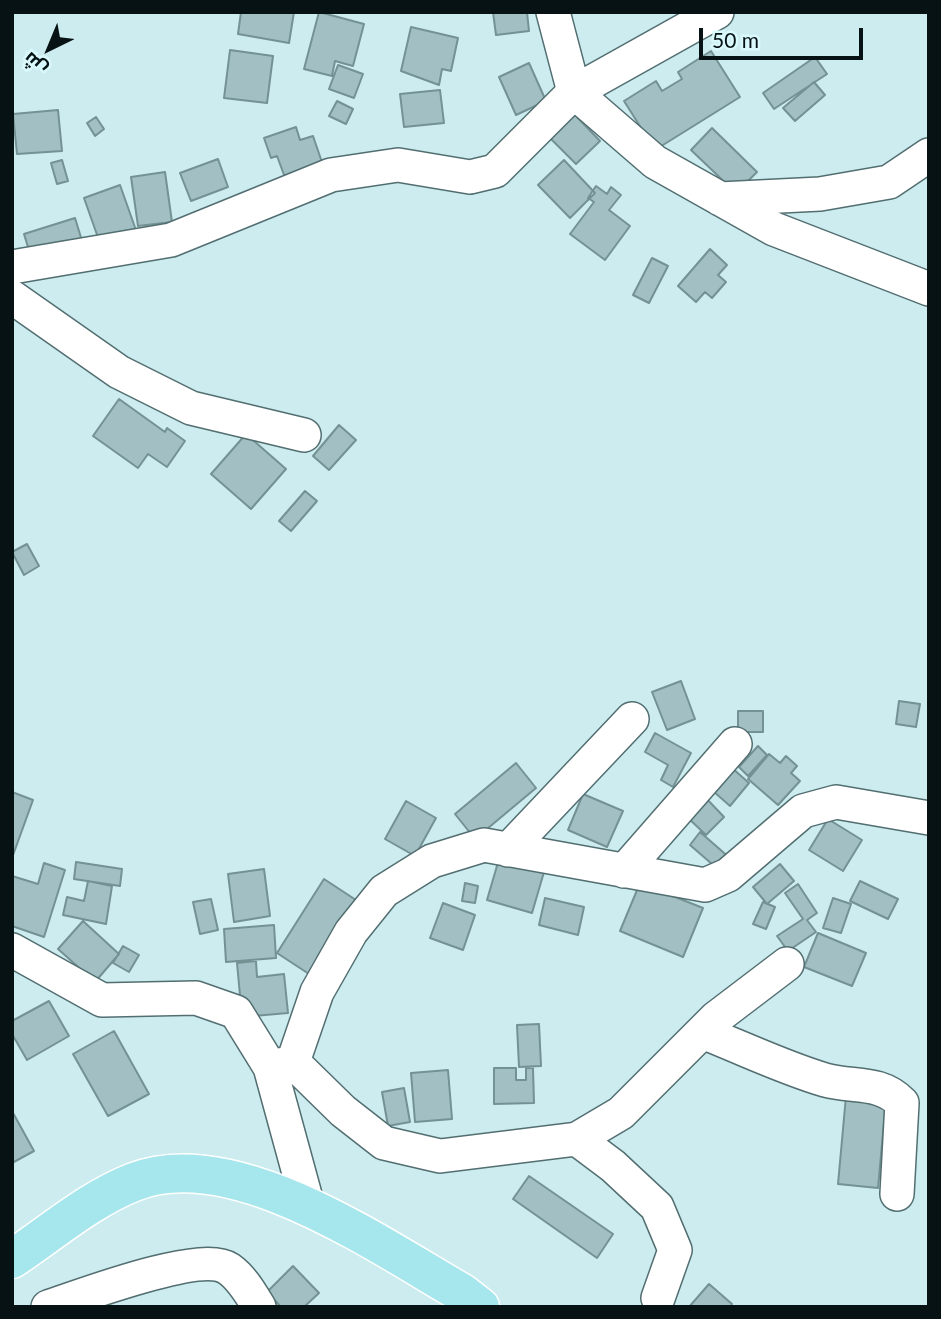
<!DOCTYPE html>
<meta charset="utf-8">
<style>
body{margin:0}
#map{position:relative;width:941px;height:1319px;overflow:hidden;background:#cdecef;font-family:Lato,Cairo,sans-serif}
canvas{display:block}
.frame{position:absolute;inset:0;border:14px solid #071214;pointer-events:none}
.north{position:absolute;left:14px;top:14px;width:70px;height:70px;-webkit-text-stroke:5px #daf9fc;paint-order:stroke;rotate:223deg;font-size:19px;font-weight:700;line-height:28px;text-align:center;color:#071214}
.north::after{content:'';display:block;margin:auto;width:24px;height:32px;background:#071214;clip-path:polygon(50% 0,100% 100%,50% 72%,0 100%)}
.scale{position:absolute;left:699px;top:28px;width:164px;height:32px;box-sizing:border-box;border:4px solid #071214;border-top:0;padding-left:9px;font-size:21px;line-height:24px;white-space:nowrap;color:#071214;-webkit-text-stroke:5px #daf9fc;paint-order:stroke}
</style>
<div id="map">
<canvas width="941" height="1319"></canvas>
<div class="frame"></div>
<div class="north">ش</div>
<div class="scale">50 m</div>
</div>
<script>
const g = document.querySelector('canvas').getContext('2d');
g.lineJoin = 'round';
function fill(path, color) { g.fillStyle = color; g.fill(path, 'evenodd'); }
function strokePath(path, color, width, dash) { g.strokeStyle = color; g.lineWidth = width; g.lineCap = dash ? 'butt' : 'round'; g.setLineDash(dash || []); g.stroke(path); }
const building = new Path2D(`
 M241,12H294L289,43L238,34Z
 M319,12L364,24L353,66L335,61L332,76L304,69Z
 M493,12H527L529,31L496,35Z
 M411,27L458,38L451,71L442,69L439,85L401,71Z
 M230,50L273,56L267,103L224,98Z
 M711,51L740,97L655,150L624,101L656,81L662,91L682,79L678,72Z
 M815,57L827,74L774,109L763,93Z
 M529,63L546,101L516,115L499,77Z
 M338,65L363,74L354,98L329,89Z
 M814,82L825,95L795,121L783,108Z
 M440,90L444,123L404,127L400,94Z
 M337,101L353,109L346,124L329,116Z
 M58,110L62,151L17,154L13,114Z
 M574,114L600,141L576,164L549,137Z
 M96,117L104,129L95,136L87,123Z
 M296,127L300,140L313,136L325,171L287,183L277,156L271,158L264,138Z
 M712,128L757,172L736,193L691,150Z
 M218,159L228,187L191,201L180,173Z
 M62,160L68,181L57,184L51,163Z
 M564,160L595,193L570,218L538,185Z
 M165,172L172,222L138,226L131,177Z
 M120,185L137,233L101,246L84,198Z
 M596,186L607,194L611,187L621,195L609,210L630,226L605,260L570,234L594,202L588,198Z
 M75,218L83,244L32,260L24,234Z
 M710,249L727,265L718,275L726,282L712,298L705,292L696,302L678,286Z
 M652,258L668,266L649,303L633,295Z
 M119,399L165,432L167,428L185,441L167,467L148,454L138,468L93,436Z
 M339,425L356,440L329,470L313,456Z
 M246,434L286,469L251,509L211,474Z
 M305,491L317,501L291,531L279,521Z
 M27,544L39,566L24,575L12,552Z
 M681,681L695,719L667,730L652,692Z
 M899,701L920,704L916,727L896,724Z
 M738,711H763V732H738Z
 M655,733L691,753L673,787L661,780L668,765L645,752Z
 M758,746L767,755L748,776L739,767Z
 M769,754L780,763L786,756L797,766L791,773L800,781L778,805L748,779Z
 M723,760L749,783L730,806L704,783Z
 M516,763L536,788L475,839L455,814Z
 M12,792L33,800L12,858Z
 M583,794L623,811L607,847L568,830Z
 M704,796L724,817L706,835L685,815Z
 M406,801L436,818L415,856L385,839Z
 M828,819L862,840L843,871L809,850Z
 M700,832L731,859L720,871L690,845Z
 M499,859L544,872L532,913L487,900Z
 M76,862L122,869L120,886L74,879Z
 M44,863L65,870L44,937L12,926V876L38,884Z
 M780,864L794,881L767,904L753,887Z
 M264,869L270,916L234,922L228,874Z
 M324,879L356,900L309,974L277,953Z
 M88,881L112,886L106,924L63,915L67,897L84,901Z
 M860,881L898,899L888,919L850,901Z
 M465,883L478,886L475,903L462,901Z
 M640,883L703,908L683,957L620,931Z
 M798,884L817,913L807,920L816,932L788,951L777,936L803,919L785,893Z
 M545,898L584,907L578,935L539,925Z
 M833,898L851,904L841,933L823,928Z
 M211,899L218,930L200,934L193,902Z
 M763,902L775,907L766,929L753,924Z
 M443,903L475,915L463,950L430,938Z
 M83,921L119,954L95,982L58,949Z
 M274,925L276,958L226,962L224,929Z
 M818,933L866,953L852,986L804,967Z
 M123,946L139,955L129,972L113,963Z
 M256,961L257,977L284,974L288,1013L242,1017L237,963Z
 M49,1001L69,1036L27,1060L12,1034V1021Z
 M539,1024L541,1066L519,1067L517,1025Z
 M114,1031L149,1094L108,1116L73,1054Z
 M494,1068H516V1080H526V1068H533L534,1103L494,1104Z
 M448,1070L452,1119L415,1122L411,1073Z
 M404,1088L410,1122L388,1126L382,1092Z
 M846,1096L886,1100L878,1188L838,1184Z
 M12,1111L34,1151L12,1163Z
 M529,1176L613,1234L597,1258L513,1199Z
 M293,1266L319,1293L304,1307H281L267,1292Z
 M709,1284L732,1304L730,1307H689Z`);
fill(building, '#a2c0c3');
strokePath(building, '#749193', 2);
const minor = new Path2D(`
 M553,12L574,92L655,162L774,229L929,289
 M720,199L820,194L889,182L929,155
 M12,267L171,240L331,175L398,165L470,177L495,171L574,92L717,12
 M12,297L119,372L191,408L304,435
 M508,850L632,719
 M624,871L735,744
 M12,950L102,1000L196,998L236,1012L270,1067L308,1206
 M702,1032C743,1048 784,1068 825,1080C853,1088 880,1080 902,1103L897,1194
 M293,1062L343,1111L384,1143L440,1156L577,1139L621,1113L716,1018L787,964
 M270,1067L293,1062L317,992L351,932L384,891L432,861L484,845L705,885L728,875L803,811L836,802L929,818
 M577,1139L613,1166L657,1207L675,1250L658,1298
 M48,1307C81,1296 202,1250 229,1269C242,1278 251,1294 259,1307`);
const major = new Path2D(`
 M12,1259C51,1233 90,1199 134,1182C233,1143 378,1245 462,1293L480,1307`);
strokePath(minor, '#526e71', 36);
strokePath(major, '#fff', 41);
strokePath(minor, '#fff', 33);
strokePath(major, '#a6e6ed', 38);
</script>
